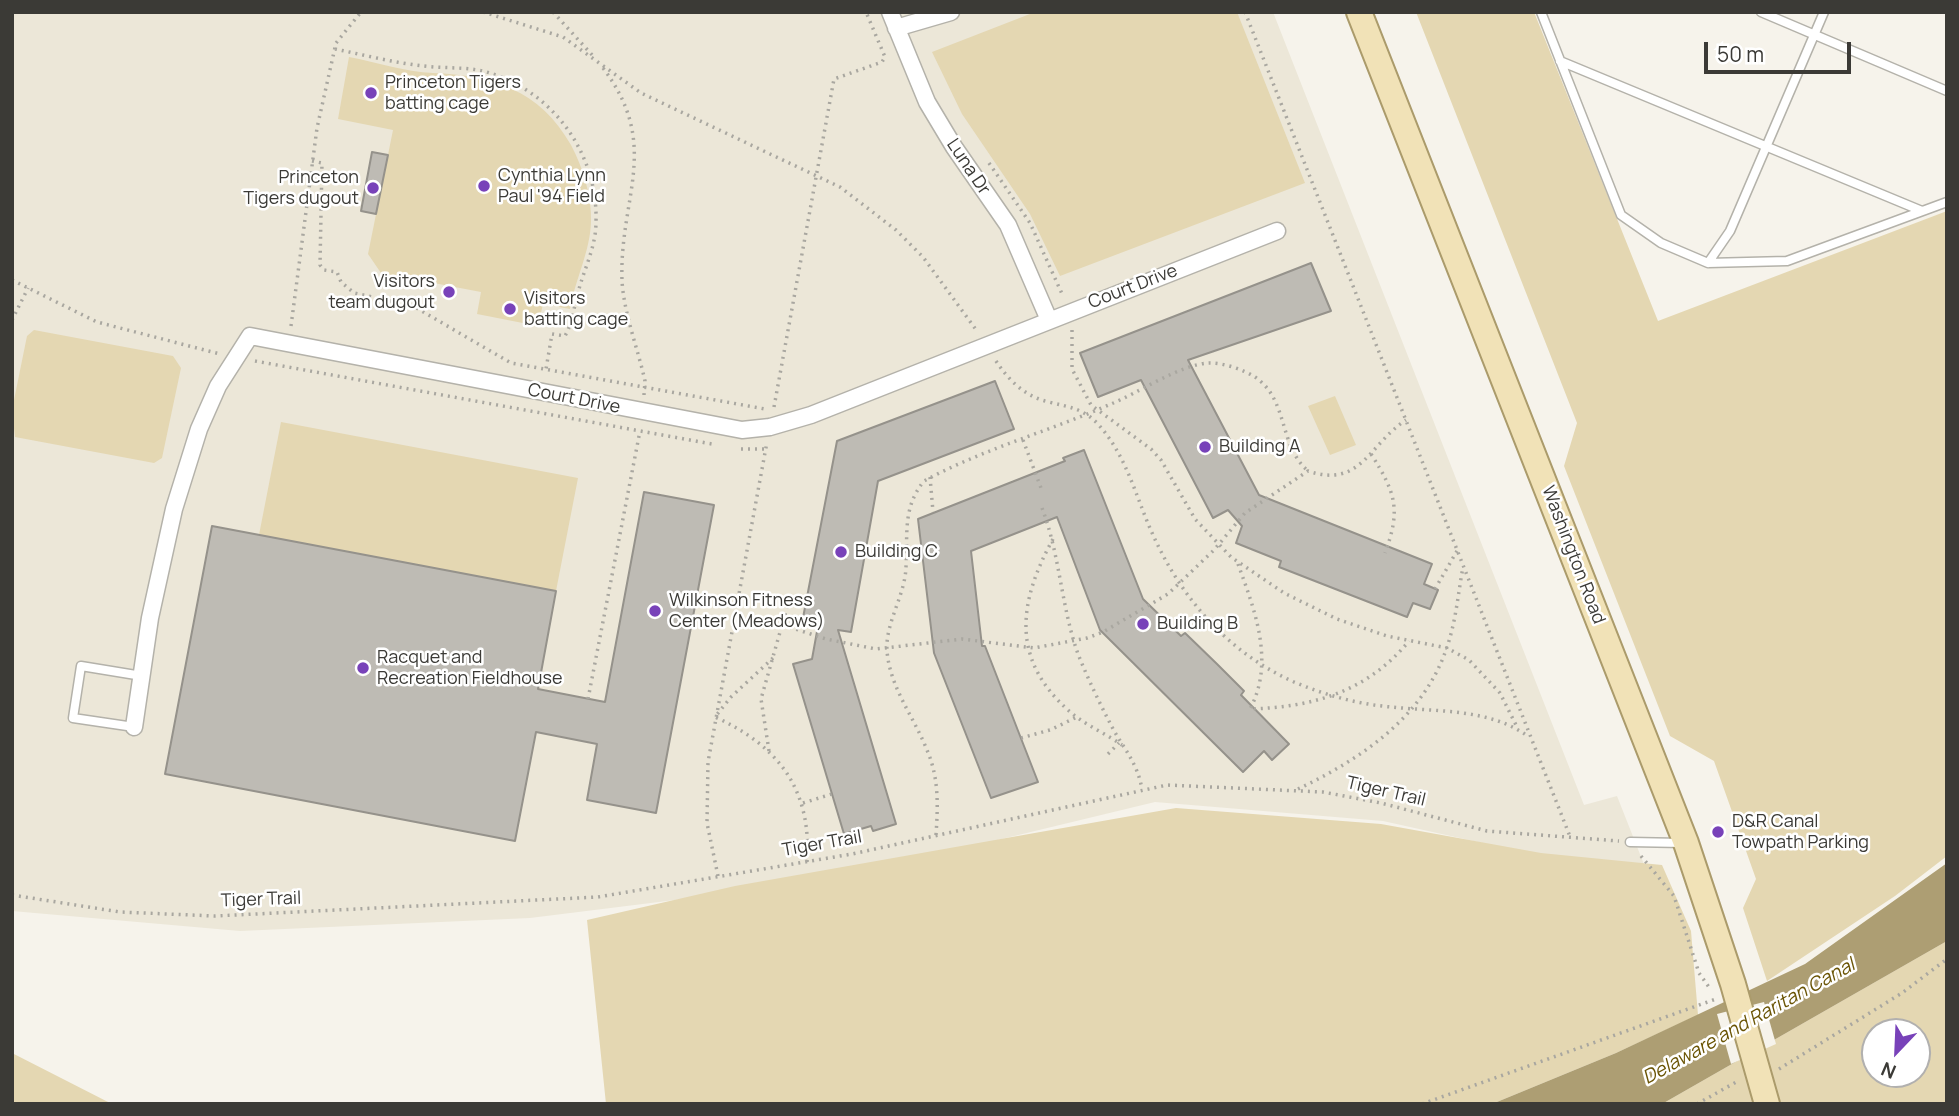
<!DOCTYPE html>
<style>
body{margin:0}
#map{position:relative;width:1959px;height:1116px;overflow:hidden;background:#f6f3eb;font-family:Manrope,sans-serif}
canvas{display:block}
.frame{position:absolute;inset:0;border:14px solid #3b3a36;pointer-events:none}
.north{position:absolute;left:1861px;top:1018px;width:70px;height:70px;box-sizing:border-box;background:#fff;border:2px solid #b1b0af;border-radius:50%;rotate:203deg;font-size:19px;font-weight:700;line-height:28px;text-align:center;color:#3b3a36}
.north::after{content:'';display:block;margin:auto;width:24px;height:32px;background:#7842b9;clip-path:polygon(50% 0,100% 100%,50% 72%,0 100%)}
.scale{position:absolute;left:1704px;top:42px;width:147px;height:32px;box-sizing:border-box;border:4px solid #3b3a36;border-top:0;padding-left:9px;font-size:21px;line-height:24px;white-space:nowrap;color:#3b3a36;-webkit-text-stroke:5px #fff;paint-order:stroke}
</style>
<div id="map">
<canvas width="1959" height="1116"></canvas>
<div class="frame"></div>
<div class="north">N</div>
<div class="scale">50 m</div>
</div>
<script>
const g = document.querySelector('canvas').getContext('2d');
g.lineJoin = 'round';
function fill(path, color) { g.fillStyle = color; g.fill(path, 'evenodd'); }
function strokePath(path, color, width, dash) { g.strokeStyle = color; g.lineWidth = width; g.lineCap = dash ? 'butt' : 'round'; g.setLineDash(dash || []); g.stroke(path); }
function write(font, color, halo, rows, align = 'center') {
  g.font = font + ' Manrope,sans-serif'; g.lineWidth = 5; g.setLineDash([]); g.textBaseline = 'middle'; g.strokeStyle = halo; g.fillStyle = color; for (const [text, x, y, turn = 0] of rows) {
    g.save(); g.translate(x, y); g.rotate((+turn || 0) * Math.PI / 180); g.textAlign = isNaN(turn) ? turn : align; if (halo) g.strokeText(text, 0, 0); g.fillText(text, 0, 0); g.restore();
  }
}
fill(new Path2D(`
 M12,12H1273L1584,805L1617,796L1647,872L1577,864L1383,821L1155,802L828,881L530,918L240,931L12,911Z`), '#ece7d8');
fill(new Path2D(`
 M1035,12H1237L1305,183L1060,276L1030,214L962,114L932,52Z
 M1416,12H1534L1658,321L1947,211V856L1895,896L1767,981L1743,908L1756,879L1714,761L1670,736L1564,466L1577,423Z
 M349,57C376,62 405,72 433,73C492,75 540,90 571,145C583,168 592,196 591,222C590,252 575,280 570,309L543,304L538,326L477,314L481,292L381,273L368,254L393,130L338,119Z
 M34,330L173,356L181,368L162,458L154,463L15,437L12,410L27,336Z
 M1335,396L1356,445L1330,455L1308,406Z
 M281,422L578,478L556,591L259,535Z
 M1176,808L1381,824L1541,853L1662,865L1691,931L1698,1015L1616,1053L1492,1104H606L587,920L735,886Z
 M1947,941V1104H1662ZM1875,1032H1917V1074H1875Z
 M12,1053L112,1104H12Z`), '#e4d7b2');
fill(new Path2D(`
 M1947,863V941L1662,1104H1492L1616,1053L1805,964Z`), '#ad9e73');
fill(new Path2D(`
 M1764,1002L1776,1044L1731,1064L1717,1014Z`), '#f6f3eb');
const building = new Path2D(`
 M372,152L388,155L376,214L361,211Z
 M1311,263L1331,311L1188,360L1259,495L1432,564L1424,584L1438,590L1430,609L1413,603L1407,617L1279,567L1281,561L1236,543L1242,526L1228,510L1213,518L1141,380L1098,397L1080,353Z
 M995,381L1014,429L878,481L851,632L838,630L896,824L873,831L871,826L844,834L793,664L812,659L818,626L802,623L837,441Z
 M1084,450L1143,599L1181,636L1185,633L1217,664L1244,691L1241,695L1289,744L1272,760L1264,751L1243,772L1100,630L1057,517L971,551L982,646H985L1038,782L991,798L934,653L918,519L1065,461L1063,458Z
 M644,492L714,505L656,813L587,800L597,744L536,732L515,841L165,774L212,526L556,591L538,689L605,702Z`);
fill(building, '#bebbb4');
strokePath(building, '#95928b', 2);
const service = new Path2D(`
 M1541,12L1621,215L1661,243L1708,263L1787,261L1947,202
 M1761,12L1947,91
 M1560,61L1922,211
 M1708,263L1730,231L1824,12
 M134,727L73,718L81,666L142,676
 M1630,842L1683,843`);
const minor = new Path2D(`
 M890,12L927,102L954,147L1008,225L1049,320
 M896,28L951,12
 M134,727L150,618L174,509L199,429L218,386L250,336L742,430L770,427L811,415L1277,231`);
const primary = new Path2D(`
 M1359,12L1686,843L1733,984L1767,1104`);
strokePath(service, '#b4b2aa', 11);
strokePath(minor, '#b4b2aa', 19);
strokePath(primary, '#ab9b6b', 28);
strokePath(new Path2D(`
 M483,12L563,37L641,93L840,187L896,230L923,257L977,331
 M553,12L594,57
 M1245,12L1571,839
 M335,49C364,55 395,63 424,66C448,69 471,66 493,74C556,95 598,156 596,222C596,246 585,267 579,289C575,303 573,317 568,330L565,336L552,334L546,369
 M603,68C662,146 619,197 622,281C624,314 638,349 645,381L644,395
 M312,161L322,163L320,265L324,270L337,272L341,282L354,293L413,306L511,363L765,409
 M989,163L1030,223L1063,296
 M12,280L97,322L220,354
 M12,320L28,288
 M291,326L317,128L336,43L361,12
 M1072,330V369L1091,405L1151,449L1161,460L1195,519L1231,557L1284,593L1337,619L1387,636L1447,648L1469,660L1500,693L1517,727
 M255,361L712,444
 M996,361C1009,381 1026,397 1049,402C1068,407 1082,408 1097,423C1122,450 1132,483 1145,516C1173,588 1222,650 1294,682C1325,695 1357,704 1391,707C1437,712 1490,708 1529,737
 M774,407L834,79L882,62L885,57L866,12
 M1023,440L1041,488
 M741,449H766
 M1371,454C1396,493 1401,510 1385,553
 M930,477L933,512
 M1042,508C1060,555 1061,606 1078,654C1088,679 1100,704 1112,727C1125,751 1137,762 1142,789
 M1053,539C1019,601 1010,658 1068,710C1083,724 1105,733 1122,745
 M1238,564C1255,611 1275,662 1250,709C1313,707 1367,692 1409,641
 M1435,589L1457,551
 M783,625L826,639L876,649L962,639L1034,648L1087,638L1103,632L1168,594L1214,550L1245,513L1308,471C1361,489 1369,444 1406,420
 M773,658L731,697L715,717C779,746 812,790 807,862
 M588,699L640,431
 M1021,738L1050,730L1077,717
 M769,751L761,699L788,604
 M1108,754L1119,743
 M1298,789C1361,759 1424,717 1447,647C1456,621 1458,594 1463,567
 M803,803L832,794
 M936,835C938,805 939,778 927,750C914,717 890,688 887,651C885,623 905,596 906,567C908,535 902,508 924,481C983,449 1050,431 1111,404C1138,393 1181,364 1209,363C1224,363 1242,369 1255,377C1289,400 1278,445 1308,471
 M1641,856L1674,896L1699,973L1711,990
 M718,876L707,823L708,762L767,442
 M12,895L120,912L215,916L598,897L852,854L1167,785L1323,792L1381,803L1487,831L1619,841
 M1779,1069L1902,993L1947,959
 M1422,1104L1716,999
 M1697,1104L1738,1081`), '#a9a7a0', 3.5, [2, 5]);
strokePath(service, '#fff', 8);
strokePath(minor, '#fff', 16);
strokePath(primary, '#f1e2b7', 24);
for (const [x, y, r, color] of [
 [371,93,7,"#7842b9"],
 [484,186,7,"#7842b9"],
 [373,188,7,"#7842b9"],
 [449,292,7,"#7842b9"],
 [510,309,7,"#7842b9"],
 [1205,447,7,"#7842b9"],
 [841,552,7,"#7842b9"],
 [655,611,7,"#7842b9"],
 [1143,624,7,"#7842b9"],
 [363,668,7,"#7842b9"],
 [1718,832,7,"#7842b9"]
]) { const dot = new Path2D(); dot.arc(x, y, r, 0, 2 * Math.PI); g.fillStyle = color; g.fill(dot); strokePath(dot, '#fff', 2.5); }
write('18px', '#3b3a36', '#fff', [
 ["Princeton Tigers",385,83],
 ["batting cage",385,104],
 ["Cynthia Lynn",498,176],
 ["Paul '94 Field",498,197],
 ["Princeton",359,178,"right"],
 ["Tigers dugout",359,199,"right"],
 ["Visitors",435,282,"right"],
 ["team dugout",435,303,"right"],
 ["Visitors",524,299],
 ["batting cage",524,320],
 ["Building A",1219,447],
 ["Building C",855,552],
 ["Wilkinson Fitness",669,601],
 ["Center (Meadows)",669,622],
 ["Building B",1157,624],
 ["Racquet and",377,658],
 ["Recreation Fieldhouse",377,679],
 ["D&R Canal",1732,822],
 ["Towpath Parking",1732,843]
], 'left');
write('18px', '#3b3a36', '#fff', [
 ["Luna Dr",968,167,56],
 ["Court Drive",1133,287,-21],
 ["Court Drive",574,399,11],
 ["Washington Road",1573,555,69],
 ["Tiger Trail",1386,792,13],
 ["Tiger Trail",822,844,-10],
 ["Tiger Trail",261,900,-2]
]);
write('italic 19px', '#6a5404', '#fff', [
 ["Delaware and Raritan Canal",1749,1022,-29]
]);
</script>
